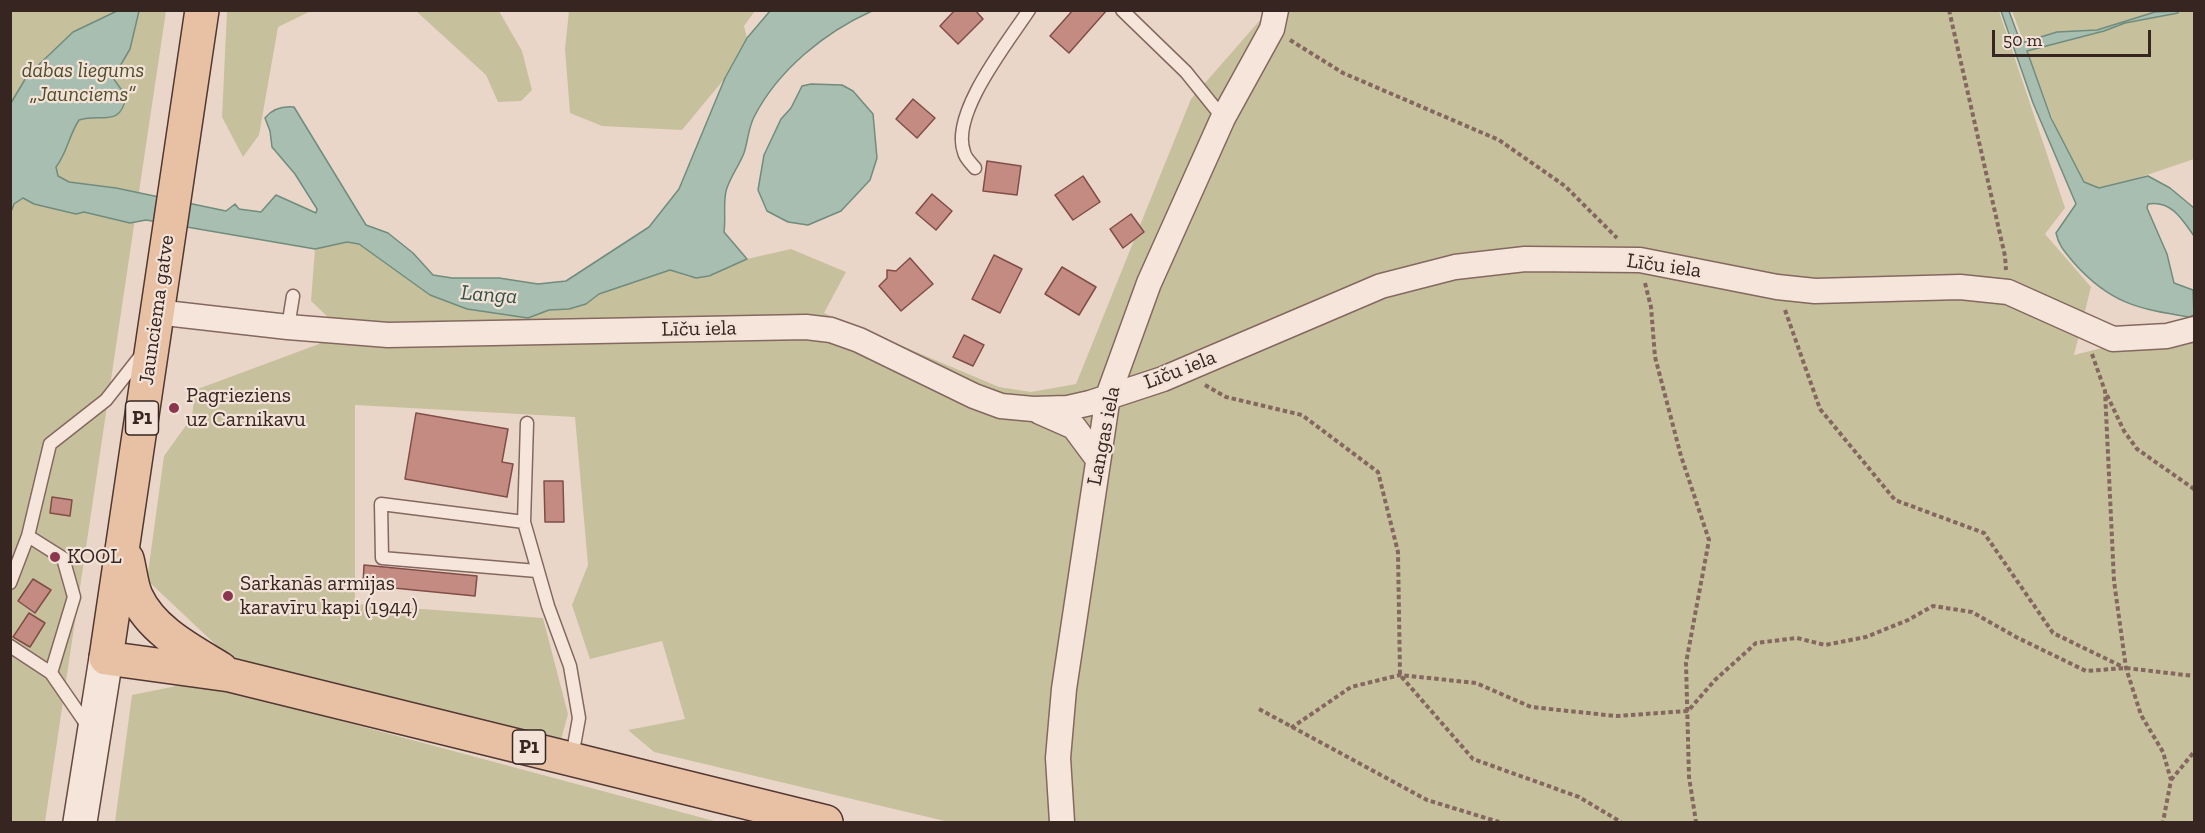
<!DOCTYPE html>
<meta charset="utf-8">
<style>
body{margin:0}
#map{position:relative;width:2205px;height:833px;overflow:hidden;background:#ead6c8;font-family:"Zilla Slab",serif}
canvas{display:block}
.frame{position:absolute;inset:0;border:12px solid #362521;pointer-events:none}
.scale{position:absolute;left:1992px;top:30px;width:159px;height:27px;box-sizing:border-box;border:3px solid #362521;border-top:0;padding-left:8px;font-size:18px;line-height:21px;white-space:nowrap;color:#362521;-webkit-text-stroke:4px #f2e2d7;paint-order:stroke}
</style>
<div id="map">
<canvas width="2205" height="833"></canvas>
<div class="frame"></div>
<div class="scale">50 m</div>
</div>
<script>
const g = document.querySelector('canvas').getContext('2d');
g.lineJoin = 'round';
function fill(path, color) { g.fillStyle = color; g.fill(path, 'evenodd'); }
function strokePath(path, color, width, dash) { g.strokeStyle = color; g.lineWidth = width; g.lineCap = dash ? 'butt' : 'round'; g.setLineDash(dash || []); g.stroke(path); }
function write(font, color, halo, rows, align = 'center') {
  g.font = font + ' "Zilla Slab",serif'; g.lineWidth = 4.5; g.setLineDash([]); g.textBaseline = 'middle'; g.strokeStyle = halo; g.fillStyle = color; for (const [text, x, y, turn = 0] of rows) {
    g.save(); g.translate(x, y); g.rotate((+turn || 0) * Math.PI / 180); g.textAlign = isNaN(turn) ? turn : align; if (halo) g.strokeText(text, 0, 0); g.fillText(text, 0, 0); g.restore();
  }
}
fill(new Path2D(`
 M10,11H166L45,822H10Z
 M227,11H311L278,27L259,135L243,157L222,117Z
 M416,11H499L522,51L532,90L521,101L498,102L486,75Z
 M569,11V10L755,11L744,26L747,38L725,78L682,130L602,126L570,113L565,49Z
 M1268,11H1999L2065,208L2045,234L2091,287L2074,355L2194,325V822H949L654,752L628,730L685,719L662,641L590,659L572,605L588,565L575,417L355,405V604L543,618L568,714L561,740L233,661L147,580L164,456L192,417L195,390L319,344L331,320L311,301L315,249L347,242L359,244L430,295L467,309L528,318L549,310L569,309L586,304L599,294L670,270L689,277L708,276L747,259L791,249L846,272L824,313L999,387L1031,392L1076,384L1191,99Z
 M2012,11H2194V159L2082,197Z
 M196,682L718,822H115L132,695Z`), '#c7c09d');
const water = new Path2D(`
 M117,11H139L130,49L113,78L126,96C121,128 101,113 79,120C69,135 67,153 56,167L58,176L69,182L116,188L226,211L235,204L239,209L261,212L276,195L316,213L317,209L295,174L272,147L270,131L265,118C272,109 282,106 294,107L366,225L388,233L413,253L433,275L452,278H499L538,284L566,281L649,227L679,189L725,78L747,38L770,11H872C825,32 778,70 754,117C748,129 748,141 744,153C739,166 730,177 726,191C723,205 726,218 724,232L747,259L709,276L696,278L670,270L599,294L586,304L569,309L549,310L528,318L467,309L430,295L359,244L347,242L315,249L146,220L130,223L84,212L76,214L34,204L23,198L14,204L11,212V103L27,76L73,32Z
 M2001,11H2009L2020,41L2024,42L2057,32L2097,30L2155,12L2178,11V13L2125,23L2104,31L2027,51L2051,118L2084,182L2099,188L2148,176L2170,188L2194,208V236C2182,219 2171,200 2148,204L2147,208L2167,254L2174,283L2193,290L2194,315L2189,317C2138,309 2110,303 2075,264C2066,253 2059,247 2056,233L2076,204L2033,103Z
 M811,84L842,85L853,91L873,114L877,158L870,180L841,211L808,225L788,222L767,211L758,190L764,155L781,119L791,108L802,86Z`);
fill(water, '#a8beb1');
strokePath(water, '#708c7d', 1.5);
const building = new Path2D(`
 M955,10H975L983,19L958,44L940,26Z
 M1073,10H1107L1069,53L1050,36Z
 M913,99L935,118L917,138L896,119Z
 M987,161L1021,166L1017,195L983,191Z
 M1083,176L1100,202L1073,220L1055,195Z
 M932,194L952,211L936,230L916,213Z
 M1131,214L1144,232L1123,248L1110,229Z
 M994,255L1022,269L1000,313L972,299Z
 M910,258L933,284L901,311L879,286L887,278V270L896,271Z
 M1062,267L1096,287L1079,315L1045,294Z
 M964,335L984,345L973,366L953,357Z
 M416,413L508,429L502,462L513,464L507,497L405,479Z
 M544,481H563L564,522H545Z
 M52,497L72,500L70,516L50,513Z
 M364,565L477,576L475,596L363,585Z
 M33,579L51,590L35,613L18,601Z
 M29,613L45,623L30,647L13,637Z`);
fill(building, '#c38b82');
strokePath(building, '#804e47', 1.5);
const lane = new Path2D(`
 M1122,10L1186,72L1223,118
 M975,168C971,163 965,158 964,152C950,114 1008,42 1029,10
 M288,327L293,296
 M524,522L527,423
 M537,571L382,558L381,504L524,522L548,606L570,666L579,718L572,757
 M10,583L28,536
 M10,646L51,673
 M89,728L51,673L74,597L63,558L28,536L50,444L106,400L143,353`);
const street = new Path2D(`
 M156,312L288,327L388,335L806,327L831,330L859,340L974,396L1001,406L1033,409L1068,408L1090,403L1163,379L1381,286L1455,267L1525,259L1640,260L1777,287L1815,291L1960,287L2008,292L2113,339L2167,336L2194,329
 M1040,412L1074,427L1097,458
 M1062,822L1058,758L1064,689L1108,396L1149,283L1223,118L1272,29L1276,10`);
const secondary = new Path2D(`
 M80,822L106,658`);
const primary = new Path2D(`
 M202,10L106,658L230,675L826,822
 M127,559C130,570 131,585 136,596C152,631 190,650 221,669`);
strokePath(lane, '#84685f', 15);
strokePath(street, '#84685f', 27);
strokePath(secondary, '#654a42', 36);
strokePath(primary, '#523832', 36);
strokePath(new Path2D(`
 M1949,10L2005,256L2006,270
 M1290,40L1343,73L1499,140L1565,186L1617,238
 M1645,283L1651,307L1655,357L1681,456L1709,540L1686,663L1689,777L1696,822
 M1785,310L1820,409L1895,500L1984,533L2053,633L2123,667
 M2092,354L2105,391L2114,581L2126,668L2141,715L2163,752L2171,780L2163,822
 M1205,385L1226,397L1302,415L1378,472L1398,552L1400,675L1473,759L1579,797L1621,822
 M2107,395L2124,431L2137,449L2194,489
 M1259,709L1427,800L1499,822
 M1291,728L1351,687L1400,675L1476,683L1531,707L1616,716L1688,711L1715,680L1756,643L1797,638L1825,645L1866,637L1908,620L1933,606L1972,612L2016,637L2086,671L2126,668L2194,676
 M2171,780L2194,752`), '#84685f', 4, [4.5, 3]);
strokePath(lane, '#f5e5da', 12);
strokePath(street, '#f5e5da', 24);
strokePath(secondary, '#f5e5da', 33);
strokePath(primary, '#e8c0a4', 33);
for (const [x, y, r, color] of [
 [174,408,6,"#8c354f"],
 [55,557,6,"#8c354f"],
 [228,596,6,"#8c354f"]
]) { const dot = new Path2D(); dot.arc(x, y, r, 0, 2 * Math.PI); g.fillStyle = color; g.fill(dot); strokePath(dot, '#f2e2d7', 2); }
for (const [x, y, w] of [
 [142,418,33],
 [529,747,33]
]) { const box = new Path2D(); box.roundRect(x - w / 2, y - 17, w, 34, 4.5); g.fillStyle = '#f2e2d7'; g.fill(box); strokePath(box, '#362521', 1.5); }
write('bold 20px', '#362521', null, [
 ["P1",142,418],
 ["P1",529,747]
]);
write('italic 21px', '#504e2a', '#f2e2d7', [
 ["dabas liegums",83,71],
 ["„Jaunciems”",83,95]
]);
write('21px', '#362521', '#f2e2d7', [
 ["Līču iela",1664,266,8],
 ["Jaunciema gatve",157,310,-82],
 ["Līču iela",699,329,-1],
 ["Līču iela",1180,370,-21],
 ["Langas iela",1104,436,-79]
]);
write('21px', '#362521', '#f2e2d7', [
 ["Pagrieziens",186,396],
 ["uz Carnikavu",186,420],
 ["KOOL",67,557],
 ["Sarkanās armijas",240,584],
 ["karavīru kapi (1944)",240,608]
], 'left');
write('italic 22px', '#325448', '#f2e2d7', [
 ["Langa",489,295,4]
]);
</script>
